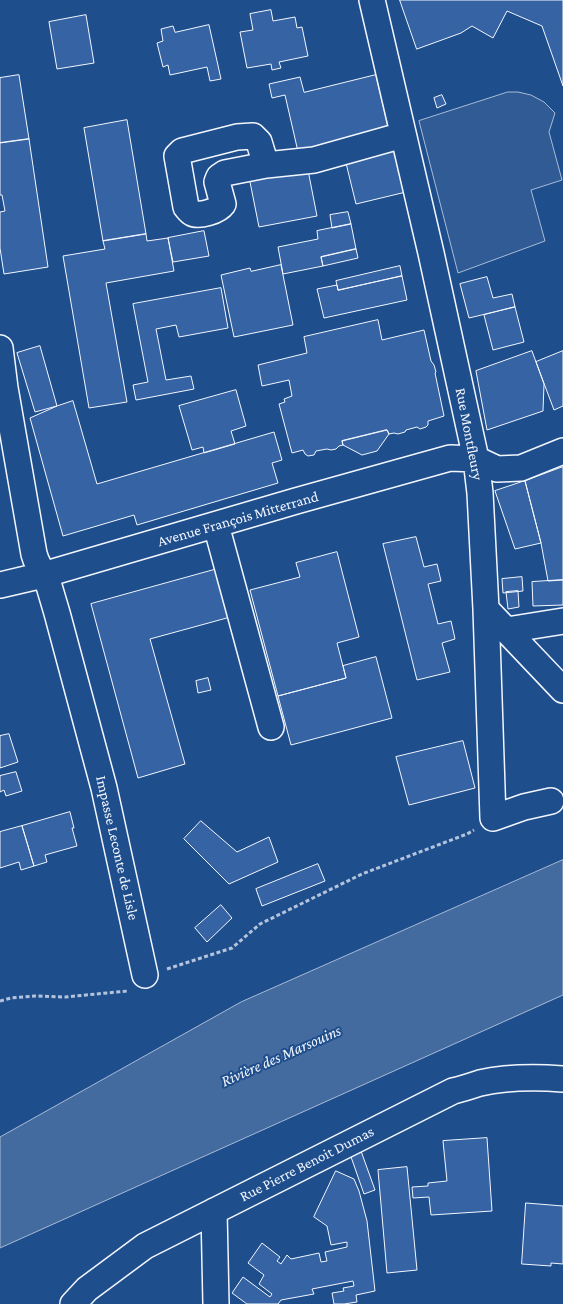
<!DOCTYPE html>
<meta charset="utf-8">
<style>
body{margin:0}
canvas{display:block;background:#1f4e8c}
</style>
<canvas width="563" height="1304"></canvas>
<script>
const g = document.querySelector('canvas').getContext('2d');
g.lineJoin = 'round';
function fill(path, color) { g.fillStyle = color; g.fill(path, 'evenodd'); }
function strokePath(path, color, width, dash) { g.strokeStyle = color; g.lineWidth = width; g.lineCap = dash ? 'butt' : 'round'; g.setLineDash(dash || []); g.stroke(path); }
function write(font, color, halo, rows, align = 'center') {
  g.font = font + ' "Crimson Pro",serif'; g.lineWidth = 4; g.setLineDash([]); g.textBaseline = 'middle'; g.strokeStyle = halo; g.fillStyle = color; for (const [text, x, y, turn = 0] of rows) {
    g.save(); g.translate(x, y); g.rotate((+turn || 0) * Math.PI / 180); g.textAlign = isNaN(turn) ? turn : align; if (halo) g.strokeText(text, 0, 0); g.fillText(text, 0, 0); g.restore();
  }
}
const built = new Path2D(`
 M508,92H518L531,95L544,102L555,113L549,132L562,180L531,190L545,241L458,273L419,121Z`);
fill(built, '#305b95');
strokePath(built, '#a8bbd7', 1);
const water = new Path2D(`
 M563,860V995L0,1248V1137L241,1002Z`);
fill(water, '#446ba0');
strokePath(water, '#a8bbd7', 1);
const building = new Path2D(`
 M400,0H563V86L542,26L507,11L493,38L472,26L461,33L417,49Z
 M271,10L273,21L295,17L297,28L302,27L308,56L279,62L281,68L272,70L271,64L247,68L240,32L253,30L250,14Z
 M86,15L94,63L57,69L49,22Z
 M209,25L221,79L210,81L207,67L170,75L168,65L163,67L157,43L163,41L161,29L173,26L175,32Z
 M19,75L29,139L0,143V78Z
 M376,75L390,135L299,156L285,95L272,98L269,84L300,77L304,92Z
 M442,95L446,104L437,108L434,98Z
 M127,120L146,234L103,241L84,128Z
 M29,139L48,267L4,274L0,248V212L5,211L2,195H0V143Z
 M394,143L406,192L356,204L344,155Z
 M307,165L317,216L259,227L249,177Z
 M348,212L351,224L332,228L330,215Z
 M351,224L356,249L321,257L323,266L283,274L278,247L318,239L317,231Z
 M204,231L209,256L173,262L168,238Z
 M146,234L147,241L168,238L174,271L106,283L127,402L89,408L63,256L105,249L103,241Z
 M356,249L358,258L323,266L321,257Z
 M281,265L293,325L234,337L221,275L250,268L251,271Z
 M400,266L402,276L338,290L336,281Z
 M402,276L407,300L324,318L317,289L337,285L338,290Z
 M487,277L493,298L512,294L515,307L469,318L460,284Z
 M221,288L228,328L179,337L176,325L156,329L166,380L191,376L194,389L136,400L133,385L148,382L133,304Z
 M515,307L524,342L493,350L484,315Z
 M378,320L382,340L424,330L431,361L434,365L436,372L435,373L444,416L428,421V425L426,427L420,429L417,427L406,430L405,432L398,434L394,433L389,434L387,430L342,441L343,445L339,446L336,449L331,450L327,449L316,451L314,455L308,456L305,454L303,450L292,453L279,404L285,402L284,399L292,396L289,380L262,386L258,365L307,353L304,337Z
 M40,346L57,406L35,412L17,353Z
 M532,351L544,384L543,411L487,430L476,371Z
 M563,351V406L554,410L536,362Z
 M236,390L246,426L231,431L235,444L204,453L203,447L192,450L179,406Z
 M73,401L97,484L274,432L282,460L272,463L278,483L137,525L134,515L63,536L30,418L57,406Z
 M387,430L389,434L377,451L362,455L343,445L342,441Z
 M563,467V580L548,581L541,543L525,481Z
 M525,481L541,543L515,549L495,491Z
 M416,537L424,567L437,564L441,581L428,584L438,624L451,621L455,639L442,643L450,672L417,680L383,544Z
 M337,552L359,637L337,643L346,678L278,696L250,590L300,577L296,563Z
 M221,568L234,616L150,639L185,764L138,778L91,604Z
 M522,577L523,591L503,593L502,579Z
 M563,580V605L533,606L532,582Z
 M518,591L519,607L508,609L506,592Z
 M376,657L392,718L291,745L278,696L346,678L343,666Z
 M208,678L211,690L198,693L196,681Z
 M9,734L18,762L0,768V736Z
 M463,741L475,788L409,805L396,757Z
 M16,772L22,791L6,796L4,790L0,792V776Z
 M70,812L74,828H72L77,846L45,855L47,862L34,866L22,826Z
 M201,821L237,852L269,837L278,862L229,884L184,839Z
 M22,826L34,866L21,870L19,862L0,868V832Z
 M318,864L325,881L262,906L256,889Z
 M221,905L232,918L207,942L195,928Z
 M487,1138L492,1211L431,1215L429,1197L413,1198L412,1187L428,1186V1183L447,1181L443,1141Z
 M361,1151L375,1190L364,1194L350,1154Z
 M407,1167L417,1270L387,1273L378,1170Z
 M336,1171L354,1179L359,1191L367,1221L375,1291L356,1295L357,1302L344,1304H334L332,1293L344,1291L343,1288L354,1286L353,1281L312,1289L314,1294L281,1300L278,1304H247L232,1293L243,1277L270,1297L272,1294L259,1284L264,1275L248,1263L262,1243L280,1257L277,1261L281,1264L287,1255L291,1259L319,1253L321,1262L327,1261L325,1252L347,1247V1242L331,1245L327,1226L314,1217Z
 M526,1203L563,1206V1264L551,1263V1266L522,1264Z`);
fill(building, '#3563a3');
strokePath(building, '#f2f6ff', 1);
const minor = new Path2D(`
 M372,0L431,253L476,459L480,493L486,609L493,818L524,807L551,801
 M266,165L259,142L253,136L237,137L182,151L177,156L186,207C187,208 190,212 192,213C199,217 218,211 223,204L217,182L219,177L225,173L266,165L314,160L403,135
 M0,348L5,388L34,554L36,560L49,586L57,613L104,788L145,975
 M216,525L271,727
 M0,585L43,575L296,501L450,458L476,459L497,469L521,468L563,451
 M486,609L563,690
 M507,630L563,621
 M214,1211L216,1304
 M73,1304L87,1289L145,1246L453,1091C462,1089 471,1086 480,1083C507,1077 536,1077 563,1079`);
strokePath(minor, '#f2f6ff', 28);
strokePath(new Path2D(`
 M167,969L232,948L260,924L362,874L467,834L474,830
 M0,1001L11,998L35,996L65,997L128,991`), '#b3c4dc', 3, [4, 2.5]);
strokePath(minor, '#1f4e8c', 25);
write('15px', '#f2f6ff', '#1f4e8c', [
 ["Rue Montfleury",469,434,79],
 ["Avenue François Mitterrand",238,519,-16],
 ["Impasse Leconte de Lisle",117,848,77],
 ["Rue Pierre Benoit Dumas",307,1164,-27]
]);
write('italic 16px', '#f2f6ff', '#1f4e8c', [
 ["Rivière des Marsouins",281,1056,-24]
]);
</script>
